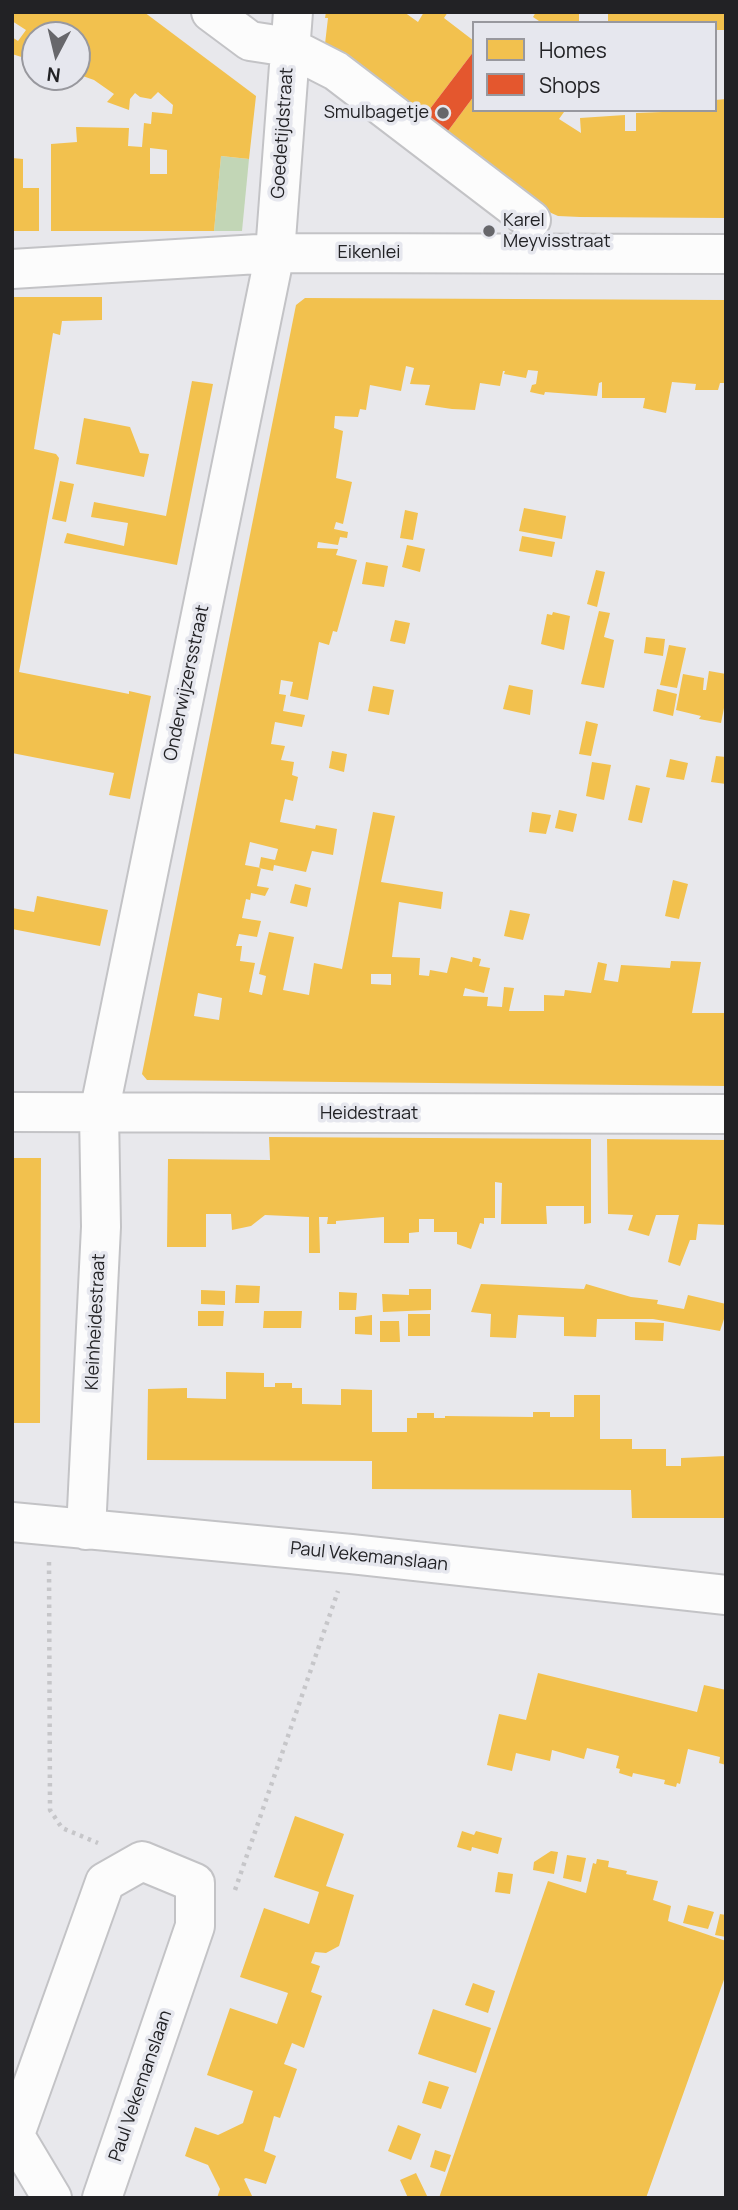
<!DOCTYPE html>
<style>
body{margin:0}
#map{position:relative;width:738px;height:2210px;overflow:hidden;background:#e8e8ec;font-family:Manrope,sans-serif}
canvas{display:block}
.frame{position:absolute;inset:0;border:14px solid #222225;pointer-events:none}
.legend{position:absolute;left:472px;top:21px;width:245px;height:91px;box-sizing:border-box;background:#e6e7ee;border:2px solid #98989e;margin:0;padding:9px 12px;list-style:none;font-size:21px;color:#222225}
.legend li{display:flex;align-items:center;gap:14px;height:35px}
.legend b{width:35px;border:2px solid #98989e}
.north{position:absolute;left:21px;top:21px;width:70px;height:70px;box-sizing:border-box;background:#e6e7ee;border:2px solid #98989e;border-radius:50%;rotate:187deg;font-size:19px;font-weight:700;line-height:28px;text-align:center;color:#222225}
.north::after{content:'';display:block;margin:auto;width:24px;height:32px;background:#67676b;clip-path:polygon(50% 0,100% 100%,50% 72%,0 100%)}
</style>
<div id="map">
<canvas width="738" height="2210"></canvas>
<div class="frame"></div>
<ul class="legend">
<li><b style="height:19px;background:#f2c14e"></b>Homes</li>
<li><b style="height:19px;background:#e4572e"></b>Shops</li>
</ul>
<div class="north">N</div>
</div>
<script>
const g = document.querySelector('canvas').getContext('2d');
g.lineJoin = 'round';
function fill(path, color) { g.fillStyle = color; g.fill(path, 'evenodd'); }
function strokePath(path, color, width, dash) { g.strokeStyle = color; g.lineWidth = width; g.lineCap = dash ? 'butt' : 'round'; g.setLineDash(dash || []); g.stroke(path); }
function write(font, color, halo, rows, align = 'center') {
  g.font = font + ' Manrope,sans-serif'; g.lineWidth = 7; g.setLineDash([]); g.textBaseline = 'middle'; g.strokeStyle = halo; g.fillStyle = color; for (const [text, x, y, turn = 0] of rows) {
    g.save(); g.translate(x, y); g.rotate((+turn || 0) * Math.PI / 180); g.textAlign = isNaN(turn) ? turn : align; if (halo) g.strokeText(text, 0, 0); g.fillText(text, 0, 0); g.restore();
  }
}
fill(new Path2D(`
 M221,156L249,159L242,231H214Z`), '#c2d6b6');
fill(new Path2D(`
 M12,12H144L256,96L249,159L221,156L214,231H51V144L77,142L76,127L129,128L128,146L142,147L144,123L151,124L152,112L172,114L173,105L158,92L151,99L140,97L135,93L130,99L129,110L107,102L114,94L94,80L77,74V35H35V56L31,60L12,54V37L18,41L26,30L12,21ZM150,148L167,150V174H150Z
 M326,12H404L418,22L424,12H448L444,18L474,41V51L423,118L325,44L328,18H325Z
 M536,12L579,13V23H542L533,17Z
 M700,12L726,14V30H715V23H608V13Z
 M474,96V110H561L564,112L559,119L581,133L580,118L625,115V131H636V113L715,110V100L726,99V218L580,217L558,216L549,212L445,135Z
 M12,158L23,159V188H39V231H12Z
 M12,297H102V320L62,321L60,335L53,333L34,449L56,454L59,458L19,672L129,694V691L151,696L130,799L109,795L114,773L12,753Z
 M305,298L726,300V383H720L718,390H695L696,384L672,382L666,413L643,408L645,398H602V382L599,383L597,396L545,392L544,395L530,392L532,385L536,384L538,371L528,370L526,378L504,374L505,371H503L500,386L480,383L475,410L452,409L425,405L430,385L410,384L414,368L406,366L401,391L370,385L366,410L360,409L358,417L335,416L334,428L343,431L336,478L352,482L343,524L336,522L334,529L348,532L347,538L340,537L338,545L318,542L317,548L338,549L336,555L357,560L337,632L333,631L329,645L319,642L308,700L290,696L293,682L281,680L279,694L286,695L283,711L305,715L302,727L275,722L271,744L285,746L281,760L294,762L292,775L298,777L293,801L285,799L280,822L315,829L316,825L337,829L333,855L312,851L306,872L274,865L273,871L259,868L261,857L275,860L278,849L250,842L245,865L261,868L257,886L269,888L265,896L251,893L250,900L246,899L242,918L261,921L257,937L239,934L236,946H242L240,961L255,963L249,992L262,995L266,976L259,974L269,932L294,937L283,990L309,995L314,963L342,969L373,812L395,816L381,882L443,892L441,909L399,902L392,957L420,958L419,975L429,976L430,970L447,973L451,957L472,962L473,957L481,959L479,966L490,968L484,993L465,988L463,996L488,997L487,1006L502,1007L504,987L514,988L509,1011H544V995L564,996L565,990L591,993L598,962L607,964L604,980L618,982L621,965L670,968L671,961L701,962L692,1013H726V1086L147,1080L142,1074L296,305ZM371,974H391V985L371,984ZM198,993L222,998L219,1020L194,1016Z
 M192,381L213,384L177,565L64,543L67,533L124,546L128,523L91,517L94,502L166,516Z
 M84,418L130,427L140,453L149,454L144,477L76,464Z
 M60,481L74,484L66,522L52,519Z
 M524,508L566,516L562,539L519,531Z
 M405,510L418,513L413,540L400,538Z
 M522,536L555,542L552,557L519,551Z
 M407,545L425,549L420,572L402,567Z
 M366,562L388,566L384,587L362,584Z
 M596,570L605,572L597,607L587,604Z
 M599,611L610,613L604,637L614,640L604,688L581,684Z
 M553,612L570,616L564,650L541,644L547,614L552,615Z
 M395,620L410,623L405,644L390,641Z
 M646,637L665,639L663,656L644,653Z
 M669,645L686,648L677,688L660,685Z
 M709,671L726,674V709L724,708L721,723L699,719L701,716L676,710L683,674L704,678L703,690H706Z
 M509,685L533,690L530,715L503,709Z
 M373,686L394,690L389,715L368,711Z
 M657,689L677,694L673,716L653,711Z
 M586,721L598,724L591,756L579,754Z
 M332,751L347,754L344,772L329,768Z
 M716,756L726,757V784L711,782Z
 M670,759L688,763L684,780L666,777Z
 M592,762L611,765L604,800L586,796Z
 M636,785L650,788L642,823L628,820Z
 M559,810L577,814L573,832L555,828Z
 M532,812L551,815L546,834L529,832Z
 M673,880L688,884L679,919L665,916Z
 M295,884L311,888L307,907L290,903Z
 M37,896L108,910L100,946L12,929V908L34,912Z
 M510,910L530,914L523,940L504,936Z
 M269,1137L591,1139V1223L584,1224V1206H546L547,1224H501L502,1183L495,1182V1218H484V1224L480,1223L471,1249L457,1244V1232H434V1219H419V1232L409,1233V1243H384V1217L336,1221V1224H327L328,1217H319L320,1253H309V1217L265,1215L251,1226L232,1230L231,1214H206V1247H167L168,1159L270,1160Z
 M607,1139L726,1140V1225L698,1224L696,1240H690L680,1266L668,1262L679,1215H656L649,1236L628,1230L633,1215L608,1214Z
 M12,1158H41L40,1423H12Z
 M481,1284L584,1289L586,1284L631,1297L658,1300L657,1304L684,1309L688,1295L726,1304V1313L720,1331L653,1319H597L596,1337L564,1336V1317L518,1315L516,1338L490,1337L491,1314L471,1312Z
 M236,1285L260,1286L259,1303H235Z
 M409,1289H431V1310L383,1312L382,1294L409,1295Z
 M201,1290L225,1291V1305L201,1304Z
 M339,1292L357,1293L356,1310H339Z
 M198,1311H224L223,1326H198Z
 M264,1311H302L301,1328H263Z
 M408,1314H430V1336H408Z
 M372,1315V1335L355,1334V1317Z
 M380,1321H399L400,1342H380Z
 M635,1322L664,1323L663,1341L635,1340Z
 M226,1372L264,1373V1387H275V1383H292V1388H302V1404L341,1405V1389L372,1390V1432H407V1418H417V1413H434V1418H445V1416L533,1417V1412H550V1417H574V1395H600V1439H632V1449H666V1466H681V1458L726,1456V1518H632L631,1490L372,1489V1461L147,1460L148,1389L187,1388V1398L226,1399Z
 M538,1673L697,1712L704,1685L726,1690V1765L719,1763L720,1757L688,1749L680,1784L677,1783L676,1787L664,1784L665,1780L633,1773L632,1777L619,1773L620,1769L616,1768L619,1756L587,1748L584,1759L552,1750L550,1761L516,1753L512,1771L487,1765L499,1714L526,1720Z
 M295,1816L344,1834L326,1886L354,1895L339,1946L326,1953L315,1952L311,1963L320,1966L311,1992L322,1996L304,2048L292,2043L284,2064L297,2069L280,2118L274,2116L264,2151L276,2156L266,2184L246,2178L244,2179L253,2198H217L220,2189L208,2165L185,2156L195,2127L218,2135L243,2123L253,2091L207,2075L230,2008L277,2024L288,1993L240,1977L264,1908L309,1924L319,1892L274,1877Z
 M462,1831L474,1835L476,1831L502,1838L498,1854L472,1847L471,1851L457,1847Z
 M551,1851L558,1852L554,1874L533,1870L534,1862Z
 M567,1855L586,1858L581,1882L563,1878Z
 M597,1859L609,1861L608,1867L627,1871L626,1874L658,1881L653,1900L671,1906L668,1921L726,1941V1974L646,2198H439L548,1881L586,1893L593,1863L596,1864Z
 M498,1872L513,1874L510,1894L495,1892Z
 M688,1905L714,1912L708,1929L683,1923Z
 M720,1914L726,1915V1937L715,1935Z
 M473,1983L495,1991L488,2013L465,2005Z
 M433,2009L491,2028L476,2073L418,2054Z
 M429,2081L449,2087L441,2109L422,2103Z
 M398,2125L421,2134L411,2160L388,2151Z
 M435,2150L451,2155L445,2172L430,2167Z
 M416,2173L428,2198H408L400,2180Z`), '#f2c14e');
fill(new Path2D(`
 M474,51V96L445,135L423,118Z`), '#e4572e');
const street = new Path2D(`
 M211,12L250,41L289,47L336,71L531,220
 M12,269L275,253L726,254
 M12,1112L726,1114
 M12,1522L351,1554L726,1595
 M86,1530L101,1227L99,1113L275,253L293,12
 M12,2131L52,2198
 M15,2134L105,1882L142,1861L195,1883V1926L102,2198`);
strokePath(street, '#c3c3c6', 42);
strokePath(new Path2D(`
 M49,1562L50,1810L62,1828L98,1843
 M235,1890L338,1591`), '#c6c6c9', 4.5, [3.5, 5]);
strokePath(street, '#fcfcfc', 38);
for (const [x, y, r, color] of [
 [443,113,7,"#67676b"],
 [489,231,7,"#67676b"]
]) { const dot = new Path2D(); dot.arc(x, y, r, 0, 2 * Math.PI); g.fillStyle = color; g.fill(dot); strokePath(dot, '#e6e7ee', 2.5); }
write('18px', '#222225', '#e6e7ee', [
 ["Smulbagetje",429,113],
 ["Karel",503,221,"left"],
 ["Meyvisstraat",503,242,"left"]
], 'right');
write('18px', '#222225', '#e6e7ee', [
 ["Goedetijdstraat",283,133,-86],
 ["Eikenlei",369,253],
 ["Onderwijzersstraat",187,683,-78],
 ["Heidestraat",369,1114],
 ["Kleinheidestraat",96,1322,-87],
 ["Paul Vekemanslaan",369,1557,6],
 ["Paul Vekemanslaan",141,2086,-71]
]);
</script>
